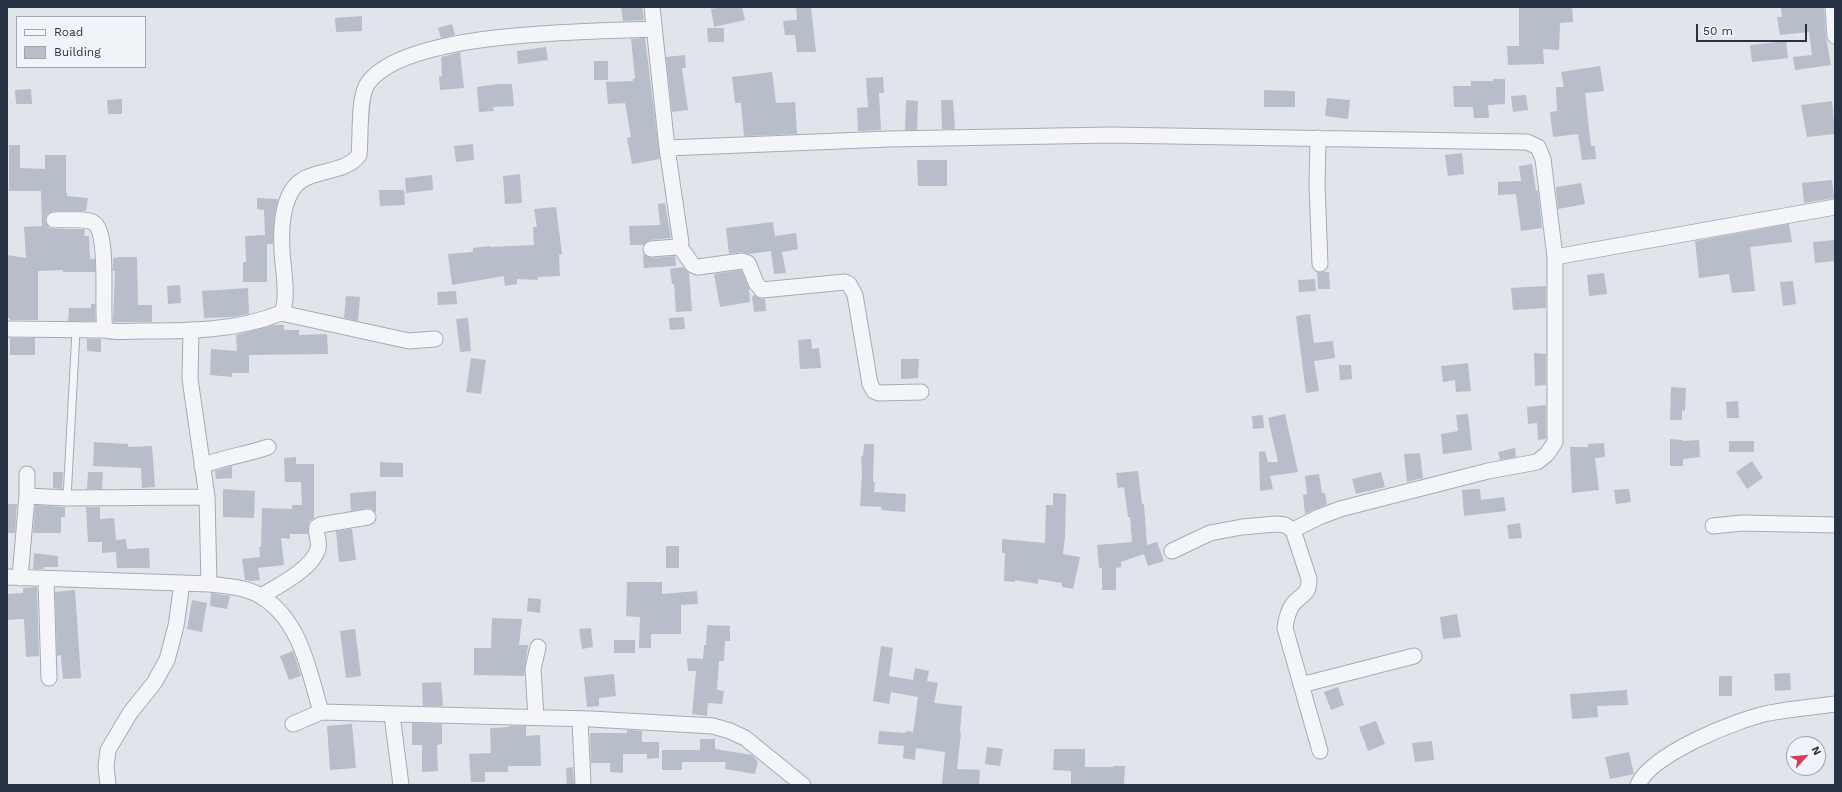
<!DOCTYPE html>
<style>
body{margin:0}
#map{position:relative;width:1842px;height:792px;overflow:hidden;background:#e1e4eb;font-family:"Work Sans",sans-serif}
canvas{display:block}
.frame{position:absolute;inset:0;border:8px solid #273244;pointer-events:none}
.legend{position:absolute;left:16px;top:16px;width:130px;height:52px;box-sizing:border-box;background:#f0f3f8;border:1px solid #a0a6b0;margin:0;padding:5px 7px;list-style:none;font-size:12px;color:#273244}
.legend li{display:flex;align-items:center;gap:8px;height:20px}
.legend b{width:20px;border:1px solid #a0a6b0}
.north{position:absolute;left:1786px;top:736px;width:40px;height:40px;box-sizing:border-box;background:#f0f3f8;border:1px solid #a0a6b0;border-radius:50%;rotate:63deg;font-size:11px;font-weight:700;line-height:16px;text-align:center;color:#273244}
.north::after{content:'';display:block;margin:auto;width:14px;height:18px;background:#da3b52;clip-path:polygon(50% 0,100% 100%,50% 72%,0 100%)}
.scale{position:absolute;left:1696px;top:24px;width:111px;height:18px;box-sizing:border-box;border:2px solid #273244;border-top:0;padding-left:5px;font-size:12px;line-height:14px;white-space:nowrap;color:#273244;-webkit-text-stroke:3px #f0f3f8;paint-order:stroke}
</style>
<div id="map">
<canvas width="1842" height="792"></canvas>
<div class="frame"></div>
<ul class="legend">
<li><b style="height:5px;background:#f4f5f8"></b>Road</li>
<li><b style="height:11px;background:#b7bdc9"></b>Building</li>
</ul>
<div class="north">N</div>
<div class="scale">50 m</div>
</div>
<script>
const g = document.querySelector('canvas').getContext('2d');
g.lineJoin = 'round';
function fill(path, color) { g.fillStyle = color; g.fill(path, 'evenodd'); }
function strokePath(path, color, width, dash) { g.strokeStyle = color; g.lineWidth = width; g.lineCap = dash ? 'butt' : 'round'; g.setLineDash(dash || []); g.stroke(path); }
fill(new Path2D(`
 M621,7H642L644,20L623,21Z
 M722,7H742L745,20L714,27L711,9Z
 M796,7H811L816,52H797L795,35H785L783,21L797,20Z
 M1519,7H1572L1573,22L1560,23L1559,50L1543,49L1544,64L1508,65L1507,46H1519Z
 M1781,7H1824L1826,37L1831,65L1795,70L1793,57L1812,55L1809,32L1780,35L1777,17H1782Z
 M362,16V31L336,32L335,18Z
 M452,24L455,35L441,38L438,28Z
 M707,28H724V42H708Z
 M645,38L660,159L632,164L627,138L631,137L625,103L608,104L606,82L633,81V79L635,78L631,39Z
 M1786,41L1788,58L1752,62L1750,45Z
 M546,47L548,60L518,64L517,51Z
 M460,52L464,88L440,90L439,77L442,76L441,57Z
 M685,55L686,68H682L688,110L672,112L666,57Z
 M594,61H608V80H594Z
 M1600,66L1604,91L1585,93L1591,146H1595L1596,159L1582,160L1578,134L1553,137L1550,112L1557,111L1556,87H1564L1561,72Z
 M772,72L776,103L795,102L797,134L744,136L741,103H735L732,77Z
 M883,77L884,93H879L881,130L858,131L857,108L868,107L866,78Z
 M1493,79H1505V104L1488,105L1489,118H1474L1473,107H1454L1453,86H1471V81H1493Z
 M498,84H512L514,106L493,107L494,111L479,112L477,87Z
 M31,89L32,104H16L15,90Z
 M1264,90L1295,91V107H1264Z
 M1526,95L1528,110L1513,112L1511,96Z
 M1327,98L1350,100L1348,119L1325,116Z
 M122,99V114H108L107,100Z
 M906,100L918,101L917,130H905Z
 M941,100H953L955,129H942Z
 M1832,101L1835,134L1807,137L1801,105Z
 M473,144L474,160L456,162L454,146Z
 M9,145H20V168L45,169V155H66V193H67V196L88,198L86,211H53L46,215L45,221L49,228L54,229H85L84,236H89L90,259H95V272H63V270L38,271V320H10V318H7V255L26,258L24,227L42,226L41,191H9Z
 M1462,153L1464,174L1448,176L1445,155Z
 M917,160H947V186H918Z
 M1532,164L1536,191L1538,190L1542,228L1521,231L1516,194L1498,195V182L1521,181L1519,166Z
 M520,174L522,203L505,204L503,176Z
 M432,175L433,190L406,193L405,178Z
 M1832,180L1834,198L1804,203L1802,183Z
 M1581,183L1585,204L1558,209L1556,187Z
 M379,190H404L405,205L380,206Z
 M257,198L278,199L274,219L273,244H267V282H243V262H246L245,236L265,235L264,210L257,209Z
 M665,203L671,238L650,240L643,245H630L629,226L660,225L658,204Z
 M556,207L562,254L559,255L560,276L538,277V280L517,279V284L505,286L504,276L452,285L448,254L473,252V248L490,246L491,247L534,245L533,227H537L534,209Z
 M773,222L775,236L796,233L798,249L782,252L786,273L774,274L771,251L749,254L741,252L729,254L726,228Z
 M1789,224L1792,242L1750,247L1755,291L1732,293L1729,274L1699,278L1695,241Z
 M1835,240V261L1815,263L1813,242Z
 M643,254L651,258L675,256L676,266L644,268Z
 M119,257H137L138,305H152V322H113L115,271H113V258Z
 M683,267L689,273L692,311L676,312L674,284H672L670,269Z
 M741,270L749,288L750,302L720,307L714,274Z
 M1317,272H1329L1330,289H1318Z
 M1604,273L1607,294L1589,296L1587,275Z
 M1315,279L1316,291L1299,292L1298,280Z
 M1793,281L1796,304L1783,306L1780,282Z
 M180,285L181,303L168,304L167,286Z
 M1546,286V308L1513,310L1511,288Z
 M248,288L249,314L232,317L204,318L202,291Z
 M456,291L457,304L438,305L437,292Z
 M755,295L759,298L765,299L766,311L754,312L752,296Z
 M346,296L360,297L358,321L344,318Z
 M91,304H95V321H68L69,308H91Z
 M1310,314L1314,343L1333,341L1335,358L1314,361L1319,391L1306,393L1296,316Z
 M684,317L685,329L670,330L669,318Z
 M468,318L471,351L460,352L456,319Z
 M273,325H284V330H299V335L327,334L328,354L249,355V373H232V377L210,375L211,349L237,351L236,335Z
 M10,338H35V355H10Z
 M87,339H101V352L87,351Z
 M811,339L812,349L819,348L821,368L800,369L798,340Z
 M1534,353L1546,354V385L1535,386Z
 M471,358L486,360L481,394L466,392Z
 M901,359H919L918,378L901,379Z
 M1468,363L1471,391L1456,392L1455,380L1443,382L1441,366Z
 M1339,365H1351L1352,379L1340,380Z
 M1671,387L1686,388L1685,411L1682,410V420H1670Z
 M1738,401L1739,418H1727L1726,402Z
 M1546,405V439L1538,440L1537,423L1528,424L1527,407Z
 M1285,414L1298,472L1270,476L1273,489L1260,491L1259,452L1265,451L1268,462H1278L1268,418Z
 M1468,414L1472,450L1443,454L1441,434L1458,431L1456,415Z
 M1263,415L1264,428L1253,429L1252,416Z
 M1670,439L1683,440V441L1699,440L1700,457L1683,459V466H1670Z
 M1729,441H1754V452H1729Z
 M94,442L128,444V447L152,446L155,487L142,488L141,468L93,466Z
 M1604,443L1605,457L1595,458L1599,490L1572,493L1570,447H1588V444Z
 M864,444H874L873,482H875L874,492L906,494L905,512L881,510L882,507L860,506L862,475L861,456H863Z
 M1515,448L1516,457L1500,460L1498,452Z
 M1420,453L1423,478L1407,482L1404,454Z
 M296,457V464H314V518L309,522L308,534H290V539L281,538L284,565L258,568L260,580L250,581L245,580L242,559L260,557L259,547H261L262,508L292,509V505H302L301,482H285L284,458Z
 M1752,461L1763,478L1747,489L1736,472Z
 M380,462L403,463V477H380Z
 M232,466V478L216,479L215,471Z
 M1138,471L1142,504H1144L1147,545L1157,542L1164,561L1148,566L1144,554L1121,562V567L1116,568V590H1102V568H1099L1097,545L1132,542L1130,517H1128L1124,487L1118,488L1116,473Z
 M53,472H63L62,489L53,488Z
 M88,472H103L102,489H87Z
 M1381,472L1385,487L1356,494L1352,479Z
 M1319,474L1322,493H1325L1327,504L1305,514L1303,495L1307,494L1305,476Z
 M223,489L255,491L254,518L223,517Z
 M1473,489H1480L1481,500L1504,497L1506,511L1464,516L1462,490Z
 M1629,489L1631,502L1616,504L1614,490Z
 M376,491V513L372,509L367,508L351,511L350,493Z
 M1053,493L1066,494L1065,536L1063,554L1080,557L1073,589L1062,587V583L1038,579V584L1015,580V582L1004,581L1005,553H1002V539L1045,543L1046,505H1053Z
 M7,504H17L15,533H7Z
 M35,505L65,507V517H61V533H33Z
 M86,507H100V519L114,518L116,540L126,539L127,549L149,548L150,568H117L116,552L102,553V542H88Z
 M1520,523L1522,538L1509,539L1507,525Z
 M352,529L356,560L339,562L336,531Z
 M666,546H679V568H666Z
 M34,553L58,556V567H43L44,569H33Z
 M627,582H662V594L697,591L698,604L681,605V634H651V648H639L640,617L626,616Z
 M37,587L39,656L26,657L24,619L7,620V594L23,593V588Z
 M75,590L81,678L63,679L61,655L57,656L55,592Z
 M211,593L230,596L227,609L210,606Z
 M528,598L541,599L540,613L527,611Z
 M192,600L207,603L202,632L187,629Z
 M1457,614L1461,637L1443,639L1440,617Z
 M492,618L522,619L519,645H528L524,676L474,675V648H491Z
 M707,625L730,626V641H725L724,661H719L717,690L724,691L722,704L708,703L707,716L692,714L696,671H688L687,658L703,659L704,645H706Z
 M591,628L593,647L582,649L579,629Z
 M355,629L361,676L346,678L340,631Z
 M614,640H635V653H614Z
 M881,646L893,648L889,676L913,680L915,668L929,671L927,681L938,683L934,703L962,706L960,732L961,733L957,769L980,770L979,785L942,784L945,752L916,748L915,760L903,758L904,746L878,744L879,731L906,733V731L913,732L918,697L891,692L889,704L873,701Z
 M293,651L301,676L289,680L280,656Z
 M1790,673L1791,690L1775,691L1774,674Z
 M614,674L616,696L599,698V706L587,707L584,677Z
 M1719,676H1732V696H1719Z
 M441,682L443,706H423L422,683Z
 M1338,687L1344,705L1331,710L1324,692Z
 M1627,690L1628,705L1597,706L1598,717L1572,719L1570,694Z
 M1376,721L1385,744L1368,751L1359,727Z
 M412,723L442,724V744L437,745L438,771L422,772V745H412Z
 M352,724L356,768L330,770L327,726Z
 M509,726H526V736L540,735L541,766H508V772H485V782H471L469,754L491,753L490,728L509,727Z
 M627,730L642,731V742H659V758L647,759V754H623V773L610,772V763H591L590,733H627Z
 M700,739H715V749L752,755L758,762L755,774L725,769L726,762H682V770H662V750H700Z
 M1432,741L1434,760L1415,762L1412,743Z
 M987,747L1003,749L1000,766L985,764Z
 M1054,749H1085V767H1113V766H1125L1124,785H1071V771L1053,770Z
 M1629,752L1634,774L1610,779L1605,757Z
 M573,767L574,785H567L566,768Z`), '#b7bdc9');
const service = new Path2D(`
 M67,498L76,331`);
const minor = new Path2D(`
 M1833,7L1835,36
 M1318,138L1317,184L1320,264
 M667,148L889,139L1111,135L1527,142L1538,147L1543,159L1555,257V442L1547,454L1537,462L1488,471L1340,509L1319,517L1293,530
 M54,220C63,220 88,218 94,223C110,234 101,310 105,330C116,333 130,331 142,331C188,331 237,331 281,313C290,302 282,264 282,249C281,231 282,208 291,192C305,166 343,177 359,155C361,137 358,96 368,83C407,30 590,32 654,29
 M679,246L693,265L698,267L742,261L748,263L756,283L762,290L845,282L849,284L855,295L870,384L874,391L879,393L921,392
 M651,249L676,247L681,243L667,148L652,7
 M1555,257L1835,207
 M281,313L409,341L435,339
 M7,329L105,330
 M191,331L190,379L207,497L209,584
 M202,466C223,457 246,455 268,447
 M27,496L67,498L207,497
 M1713,526L1742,523L1835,525
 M1172,551L1210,533L1242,527L1276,524L1285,525L1293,530L1309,579C1309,596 1302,593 1293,604C1288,611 1286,620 1285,628L1320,751
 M7,577L209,584C225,586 248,587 262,597C301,621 309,672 321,712
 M20,578L27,496V474
 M46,579L49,678
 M261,596C278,586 312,569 318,549C320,541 315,534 317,527L320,525L368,517
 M1301,685L1414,656
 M392,715L401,785
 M536,718L533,669L538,647
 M580,719L583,785
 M293,724L321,712L591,719L713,726L730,731L745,738L803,785
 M108,785L106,766L108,750L130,713L154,683L167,660L176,626L182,583
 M1638,785C1651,754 1736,720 1769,713C1791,709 1813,707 1835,704`);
strokePath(service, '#a5abb6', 9);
strokePath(minor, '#a5abb6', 17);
strokePath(service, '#f4f5f8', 7);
strokePath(minor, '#f4f5f8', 15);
</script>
